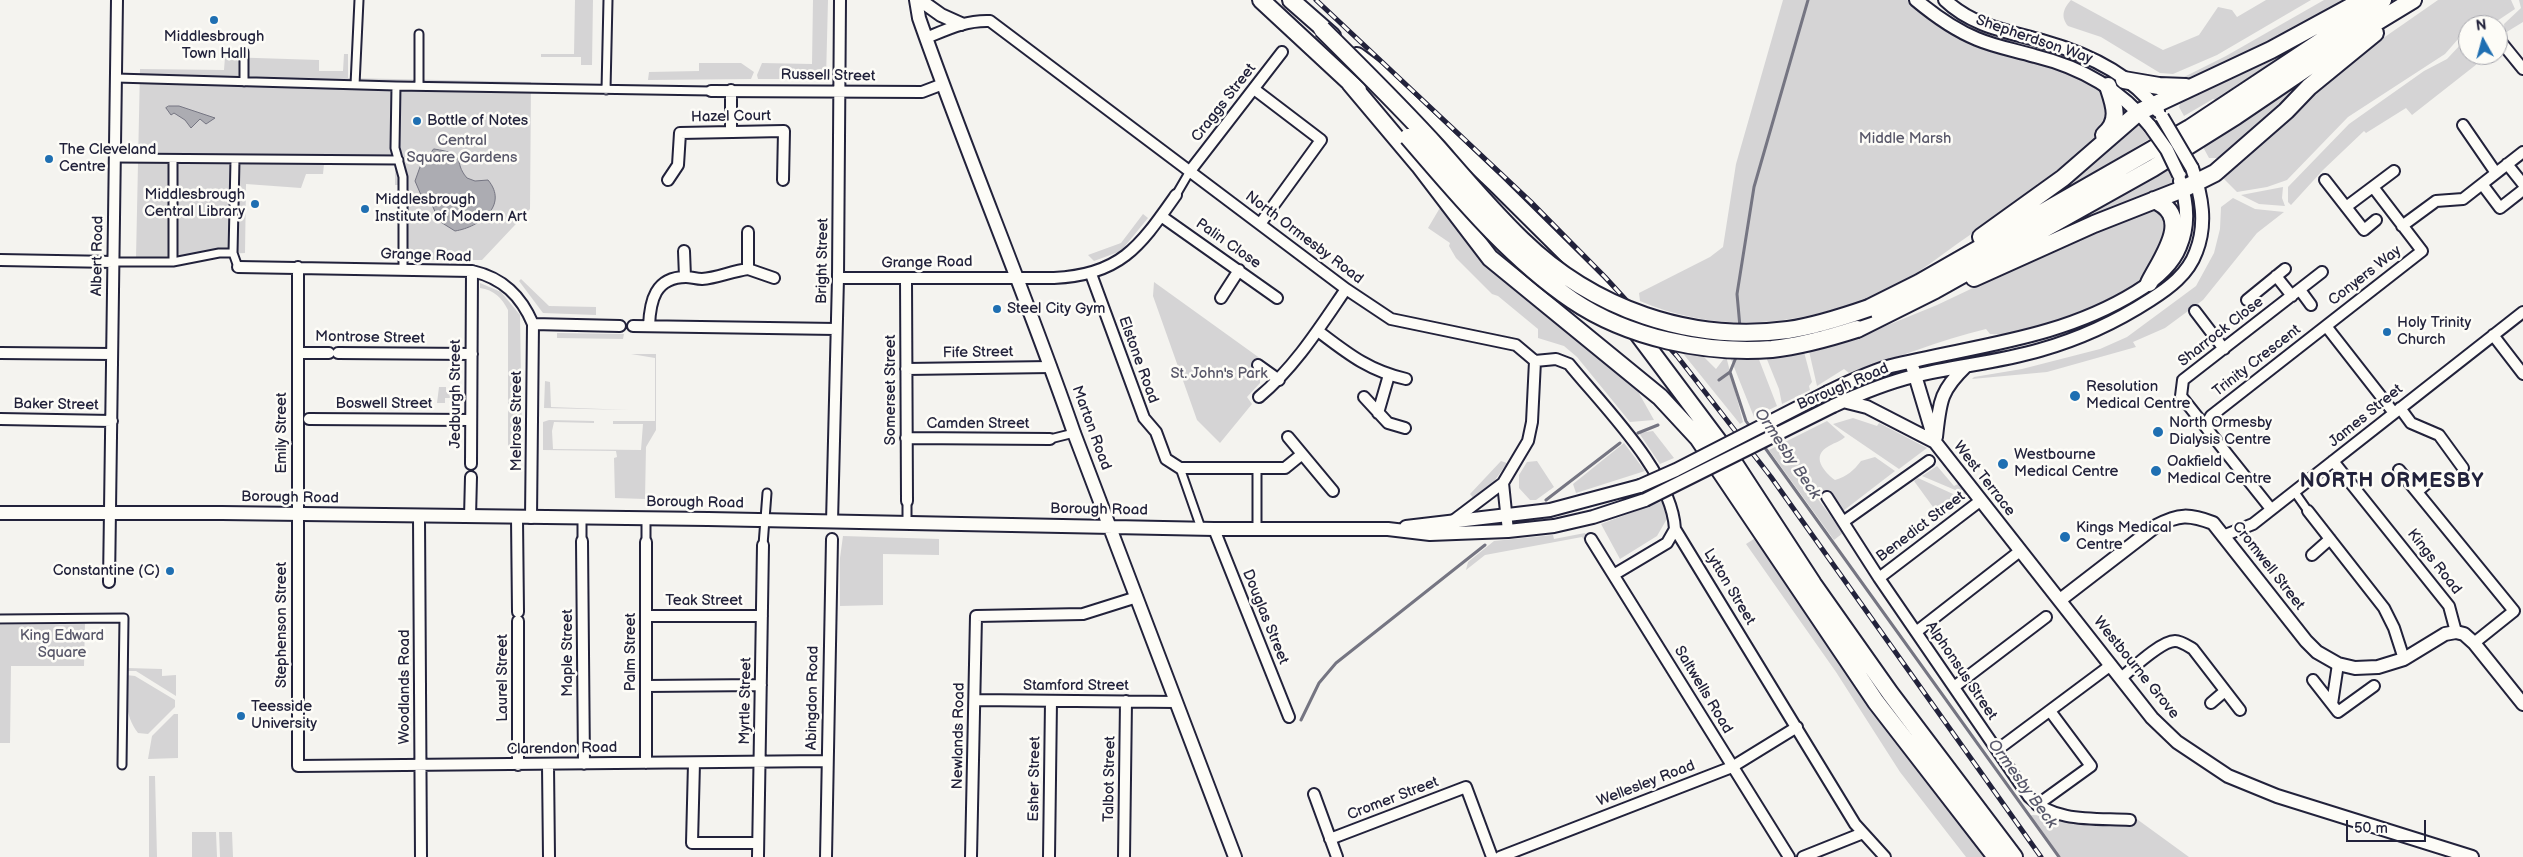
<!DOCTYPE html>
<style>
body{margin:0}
#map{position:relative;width:2523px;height:857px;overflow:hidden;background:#f4f3ef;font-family:"Balsamiq Sans",sans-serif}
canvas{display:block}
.north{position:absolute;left:2458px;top:15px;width:50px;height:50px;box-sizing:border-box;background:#fdfcf7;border:1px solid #a5a5ac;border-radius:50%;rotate:353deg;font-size:14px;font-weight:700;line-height:20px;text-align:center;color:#22223b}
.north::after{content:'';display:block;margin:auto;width:18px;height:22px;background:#1f6fb2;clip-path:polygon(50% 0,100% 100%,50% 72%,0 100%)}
.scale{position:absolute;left:2346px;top:820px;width:80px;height:22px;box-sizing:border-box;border:2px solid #22223b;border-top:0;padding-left:6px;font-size:15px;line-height:18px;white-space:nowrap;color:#22223b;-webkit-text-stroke:4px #fdfcf7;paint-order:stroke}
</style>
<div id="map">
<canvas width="2523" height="857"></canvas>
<div class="north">N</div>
<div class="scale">50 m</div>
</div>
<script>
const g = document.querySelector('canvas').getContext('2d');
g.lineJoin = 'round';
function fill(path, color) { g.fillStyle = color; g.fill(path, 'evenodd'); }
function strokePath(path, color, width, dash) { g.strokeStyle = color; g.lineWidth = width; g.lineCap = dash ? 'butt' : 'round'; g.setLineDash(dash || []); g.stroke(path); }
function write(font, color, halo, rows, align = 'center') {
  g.font = font + ' "Balsamiq Sans",sans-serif'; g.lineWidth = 5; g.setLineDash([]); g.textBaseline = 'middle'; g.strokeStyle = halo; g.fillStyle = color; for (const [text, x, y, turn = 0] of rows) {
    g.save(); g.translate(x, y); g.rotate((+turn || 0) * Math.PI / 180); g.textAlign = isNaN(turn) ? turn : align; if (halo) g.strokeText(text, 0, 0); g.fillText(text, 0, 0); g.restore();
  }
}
fill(new Path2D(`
 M575,0H593L592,65H581V57H541V54H574Z
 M813,0H828L826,79H758L757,75L762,63L812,64Z
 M1783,0H1907L1955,35L1991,51L2069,72L2101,89L2107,97V128C2063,168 2016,203 1967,237C1942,254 1918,274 1892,288C1876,297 1856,303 1839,308C1771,328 1706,329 1640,301L1639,293L1710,257L1723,247L1736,164Z
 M2071,0L2163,50L2199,35L2218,7L2232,10L2237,17L2266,0H2311L2217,55L2173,74L2160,73L2101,37L2068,26C2060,16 2064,8 2071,0Z
 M2324,0H2345L2213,71L2190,81L2180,79L2226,56Z
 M2438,0H2511L2515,9L2491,25H2468V37L2459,38L2445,54L2348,117L2287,180L2267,187L2237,192L2220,175L2356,57Z
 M2519,0H2523V22L2505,33L2504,24L2521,8Z
 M2346,16L2218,101L2213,99L2184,116L2179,107L2182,98Z
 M2468,41V55H2482L2477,64L2412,115L2406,108L2366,133L2364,131L2323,170L2291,205L2288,202V187L2349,124L2424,71L2447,59L2462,43Z
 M344,54H348V78L531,82L530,209L482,260H399L401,185H395V164H324L323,174H306L301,188L246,184L245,253L136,258L140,69L224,70L225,57L319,60V71H343Z
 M2329,62L2331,64L2220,158H2209L2203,147L2289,91Z
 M699,63H741L754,72L751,79L648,80L649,72L699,71Z
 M2140,125L2151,138L2045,202L2043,198L2134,126Z
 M2169,168C2173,177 2175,182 2167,189L2042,242L2055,228L2059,229Z
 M2283,187L2282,198L2285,206L2259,204L2241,195Z
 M2233,198L2255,209L2284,212L2257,233L2203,300L2165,328L2133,342L2136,347L2047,372L1972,379L1974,377L2022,369L2100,349L2127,337L2196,286L2214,253L2220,229L2221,207Z
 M1441,206L1631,379L1654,420L1630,422L1577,357L1564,346L1538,338V329L1498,296L1492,294L1456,258L1449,246L1450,243L1428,228Z
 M2156,206L2171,224C2162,243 2154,264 2139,280C2120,301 2042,331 2014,334C2006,335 1998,334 1990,334L1986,329C1940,340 1894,359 1849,373L1844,369L1817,386L1809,351L1876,330L1937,305L2051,251Z
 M1143,214L1148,218L1121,251L1094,261L1088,255L1121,243Z
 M521,279L549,306L596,307V315L543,313L519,281Z
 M1154,282L1261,359L1254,369L1260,378V383L1247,397L1252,404L1220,443L1197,420L1153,296Z
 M480,283L501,292L520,315L522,444L519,449H508V310C502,298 494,290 480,288Z
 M557,333L624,334L623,339L557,338Z
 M1681,351L1701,354L1716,369L1726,356L1743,422L1740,424Z
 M1804,352L1812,382L1809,386L1810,390L1782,404L1779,389L1766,357Z
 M631,354H656V430L646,447L645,499L615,498L614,458L617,457L616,451L543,450V422L549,420L594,421V423L554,422L552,431L553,449L641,450L643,424H613V421H655V358Z
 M1730,357H1758L1777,406L1754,417Z
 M545,381L550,382L551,407L629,410L544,408Z
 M439,387H446V392H451V398H445V403H437Z
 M1853,418L1877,426L1879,423L1927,448L1899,469L1833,424Z
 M1827,421L1845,437C1839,442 1836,442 1829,446C1810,456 1824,472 1835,480C1848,476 1853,471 1861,461L1875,457L1895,471L1843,511L1830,492L1818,499L1843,533L1834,540L1769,450Z
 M1653,431L1674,458L1660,464L1639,433Z
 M1624,443L1645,471L1576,493L1573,484Z
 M1501,461L1507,463L1491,486L1475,500L1470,494Z
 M1537,461L1554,487L1536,500H1530L1519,488V475L1527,462Z
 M1937,466L1954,486L1958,484L1967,495L1922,476Z
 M1918,478L1964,499L1941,518L1914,481Z
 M1663,501L1668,517L1657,536L1620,559L1601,524Z
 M1585,533L1607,571L1604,573L1582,537L1485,555L1466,570L1468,562L1494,541L1553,535L1554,539Z
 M843,536L939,539V555L883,554V605L840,606V558Z
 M1757,537L1986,857H1966L1900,772L1836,672L1746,544Z
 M85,624L84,666H11L10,743H0V625Z
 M127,668L162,669V676L176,675V696L136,671H127Z
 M126,675L135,676L175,700V707L148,734L138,733C124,714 126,696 126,675Z
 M174,714H178V758L148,759L152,736Z
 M149,776H155L157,857H149Z
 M2029,815L2134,817L2189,857H2059Z
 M192,832H216L217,857H192Z
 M219,832H232L233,857H220Z`), '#d5d4d5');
const water = new Path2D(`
 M169,106H179L215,118L206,124L200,119L191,128L185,120L174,113L171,115L166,108Z
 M434,149C469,154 452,161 467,178L475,181L488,180C509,205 480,227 455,231L439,221L433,207L421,195L415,181L420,167Z`);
fill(water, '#acacb2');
strokePath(water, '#757582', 1);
strokePath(new Path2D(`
 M1740,327L1737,294L1754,187L1808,0
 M1737,355L1730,372L1746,421L1751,428
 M1719,380L1730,372
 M1638,433L1658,425
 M1763,445L2059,857
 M1546,500L1620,443
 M1301,720L1319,683L1336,663L1485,545`), '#757582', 3);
const pedestrian = new Path2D(`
 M244,52V82
 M116,78L396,86L711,91
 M355,85L359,0
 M396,86L395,148L403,177V270
 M419,86V34
 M606,90L608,0
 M115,158L399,160
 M235,160L233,253L238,267
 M1176,195L1190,171
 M113,262H173L219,253H233
 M173,262V159
 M1050,439L1074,433
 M1180,468L1201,528
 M2294,491L2308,511
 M907,501V522
 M582,519V541
 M1257,528V468
 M646,542V518
 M763,545L767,493
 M0,619L124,618L122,765`);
const minor = new Path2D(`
 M926,38C948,29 966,20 990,21L1346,289L1391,319L1516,345L1535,361L1532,422L1528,441L1503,483L1508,531
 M2501,42L2523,69
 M1254,89L1321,140L1260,224
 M711,91L922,92L943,84
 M2463,125L2496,173
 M731,131V90
 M2507,164L2523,184
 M1190,171L1282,52
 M668,180L678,165L680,133L784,131L783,180
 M2325,180L2364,230L2376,220
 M2482,184L2500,208L2523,190
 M2346,207L2394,171
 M1161,216L1277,298
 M2402,226L2436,201L2463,199L2523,152
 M684,251L685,277
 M0,260L113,262
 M238,267L472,271C503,278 521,296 533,324L531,518
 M298,267V766L827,761
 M748,269L774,278
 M1091,274L1144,418L1156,432L1166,459L1180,468H1285L1301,455
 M2276,276L2292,296
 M838,278H1054C1121,275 1140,246 1176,195
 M906,278L907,501
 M2300,290L2311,305
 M1221,298L1239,270
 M2247,300L2285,269
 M2195,311L2224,349
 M533,324L620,326
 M633,326L836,329
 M649,326C650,301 655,277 686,277C691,277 696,279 702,279C717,278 732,271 748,269V232
 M2326,326L2422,251L2373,187
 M1318,331C1347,353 1369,371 1406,379
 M2493,335L2523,374
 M0,353L112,354
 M298,353H329
 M338,353L472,354
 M1535,361L1556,359L1569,364C1603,406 1672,473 1675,529L1855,824L1885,857
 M1258,365L1279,380
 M906,369L1051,367
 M1259,397C1295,367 1320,327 1346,289
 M1364,397L1388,423L1405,428
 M2400,408L2411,423L2439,435L2463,468
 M1378,413L1389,375
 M0,419L112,421
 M309,419L471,420
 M2208,430L2181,396L2183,380L2322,272
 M1288,437L1333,491
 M906,438L1050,439
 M2333,461L2449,606L2456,632
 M471,464L472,271
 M2399,470L2514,611L2474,643
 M2418,491L2432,479
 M1827,497L1879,578L2029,797C2055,823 2095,818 2130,820
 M2271,509L2208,430L2207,423L2211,416L2326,326L2394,413
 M2308,511L2384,608L2394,628L2404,659
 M419,517L421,857
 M470,517L471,477
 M517,518L518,612
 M1454,520L1503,483
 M832,522L838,278L840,0
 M1843,522L1929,461
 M1214,529L1289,717
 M2223,536L2253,524L2523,312
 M1591,539L1789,857
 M582,541L584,764
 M646,542V763
 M2312,555L2330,539
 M1615,574L1667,543L1675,529
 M1879,578L1980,501
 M109,582L117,0
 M646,616H762
 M1916,632L2020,551
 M2121,678C2133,668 2161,641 2175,641C2181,641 2188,646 2193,649L2240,710
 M2313,680L2338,712L2374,686
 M646,686L761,685
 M1954,687L2046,617
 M975,700L1176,702
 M2211,703L2225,691
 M2332,704L2338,664
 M1997,750L2111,665
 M694,763L692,843H758
 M518,765V621
 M548,765L549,857
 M1314,794L1337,857
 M2037,805L2091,766L2050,711
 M1330,839L1466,787L1492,857
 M758,857L763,545
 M826,857L832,539
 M971,857L976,616L1083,614L1137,597
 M1049,857L1051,701
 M1124,857L1126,701
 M1500,857L1732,767L1797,727
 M1803,857L1863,833`);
const tertiary = new Path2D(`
 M916,0L919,18C968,158 1026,294 1074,433L1235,857
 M920,0L941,15L961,24
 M1916,0C1934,15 1955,30 1977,39C1996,47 2015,50 2035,56C2080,67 2120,89 2150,126
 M1945,0C1972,26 2007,31 2042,41C2085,53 2131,74 2158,111
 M1911,362L1935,442L2152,718L2177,742L2228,776L2277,796L2472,857
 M1828,392C1849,382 1869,372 1891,366C1976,345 2060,339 2136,292C2154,281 2172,267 2180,247C2189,226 2187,202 2180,181
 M1843,401L1867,407L1935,442
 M1833,406C1859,394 1886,383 1914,376C1956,366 1999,362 2040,350C2079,339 2116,322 2150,300C2169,288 2188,274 2196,252C2207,224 2202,196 2192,168
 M1936,437C1940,401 1940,391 1966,366
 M0,513H222L708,519L1214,529H1388L1430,534L1508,531L1554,526L1593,517L1645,500
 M1406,527L1550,510L1640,486
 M2060,600L2156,526C2179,514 2189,514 2213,523L2306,641L2317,652L2338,664L2355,668L2378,667L2404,659L2445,634L2456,632L2464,634L2474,643L2523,704`);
const trunk = new Path2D(`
 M1261,0L1358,90
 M1291,0L1332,36
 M1357,56L1377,71L1496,184L1611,298L1728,454L1813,584L1890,693L2014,857
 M2124,80L2159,86L2186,87
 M1350,83L1419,165L1490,258L1660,397L1698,438L1876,702L1996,857
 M2104,135C2121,121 2114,104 2108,86
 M1981,237L2063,178L2139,112L2271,50L2363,0
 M1974,278L2094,224L2183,189L2215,173L2286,111L2309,87L2375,33
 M2149,283C2162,257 2194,217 2154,200
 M1869,308L1919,283L2190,128L2383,0
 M1857,329L1935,290L2153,168L2236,116L2357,34L2413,0`);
strokePath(pedestrian, '#22223b', 11);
strokePath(minor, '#22223b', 14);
strokePath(tertiary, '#22223b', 16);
strokePath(trunk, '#22223b', 20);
strokePath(pedestrian, '#fdfcf7', 7);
strokePath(minor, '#fdfcf7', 10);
strokePath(tertiary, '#fdfcf7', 12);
strokePath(trunk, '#fdfcf7', 16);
const rail = new Path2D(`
 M1316,0L1530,201L1605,277L1677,356L1771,477L2041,857`);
strokePath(rail, '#22223b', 5);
strokePath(rail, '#fdfcf7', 3, [9]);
const tertiaryBridge = new Path2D(`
 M2162,117L2192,168
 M2150,126L2167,150L2179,175
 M1640,486L1676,470L1828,392
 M1645,500L1833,406`);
const trunkBridge = new Path2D(`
 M1322,29C1361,68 1401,107 1438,148C1465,179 1492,211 1522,240C1593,309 1690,343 1788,330C1816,326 1843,317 1869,308
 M1408,137C1459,196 1508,256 1572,300C1628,338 1705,354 1772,349C1800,346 1829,338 1857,329`);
strokePath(tertiaryBridge, '#22223b', 16, []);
strokePath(trunkBridge, '#22223b', 20, []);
strokePath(tertiaryBridge, '#fdfcf7', 12);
strokePath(trunkBridge, '#fdfcf7', 16);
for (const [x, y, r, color] of [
 [214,20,5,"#1f6fb2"],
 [417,121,5,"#1f6fb2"],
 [49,159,5,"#1f6fb2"],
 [255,204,5,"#1f6fb2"],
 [365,209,5,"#1f6fb2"],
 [997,309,5,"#1f6fb2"],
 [2387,332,5,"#1f6fb2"],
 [2075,396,6,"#1f6fb2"],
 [2158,432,6,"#1f6fb2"],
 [2003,464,6,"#1f6fb2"],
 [2156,471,6,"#1f6fb2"],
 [2065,537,6,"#1f6fb2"],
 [170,571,5,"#1f6fb2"],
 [241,716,5,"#1f6fb2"]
]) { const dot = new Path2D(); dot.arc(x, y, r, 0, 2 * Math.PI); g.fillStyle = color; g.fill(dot); strokePath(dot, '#fdfcf7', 2); }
write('15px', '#22223b', '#fdfcf7', [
 ["Middlesbrough",214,37,"center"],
 ["Town Hall",214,54,"center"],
 ["Bottle of Notes",427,121],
 ["The Cleveland",59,150],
 ["Centre",59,167],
 ["Middlesbrough",245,195,"right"],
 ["Central Library",245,212,"right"],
 ["Middlesbrough",375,200],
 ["Institute of Modern Art",375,217],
 ["Steel City Gym",1007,309],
 ["Holy Trinity",2397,323],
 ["Church",2397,340],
 ["Resolution",2086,387],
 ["Medical Centre",2086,404],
 ["North Ormesby",2169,423],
 ["Dialysis Centre",2169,440],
 ["Westbourne",2014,455],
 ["Medical Centre",2014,472],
 ["Oakfield",2167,462],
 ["Medical Centre",2167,479],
 ["Kings Medical",2076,528],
 ["Centre",2076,545],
 ["Constantine (C)",160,571,"right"],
 ["Teesside",251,707],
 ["University",251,724]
], 'left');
write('15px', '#22223b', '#fdfcf7', [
 ["Shepherdson Way",2034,40,19],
 ["Russell Street",828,76,1],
 ["Craggs Street",1224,103,-52],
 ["Hazel Court",731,117,-1],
 ["North Ormesby Road",1304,238,37],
 ["Palin Close",1228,244,35],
 ["Albert Road",98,256,-89],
 ["Grange Road",426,256,2],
 ["Bright Street",823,261,-89],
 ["Grange Road",927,263,-1],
 ["Conyers Way",2365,276,-38],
 ["Sharrock Close",2221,332,-38],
 ["Montrose Street",370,338,1],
 ["Fife Street",978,353,-1],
 ["Elstone Road",1138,360,70],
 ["Trinity Crescent",2257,361,-38],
 ["Borough Road",1843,387,-23],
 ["Somerset Street",891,390,-90],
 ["Jedburgh Street",456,394,-90],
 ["Boswell Street",384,404],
 ["Baker Street",56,405,1],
 ["James Street",2366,416,-39],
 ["Melrose Street",517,421,-90],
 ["Camden Street",978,424],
 ["Marton Road",1091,428,70],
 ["Emily Street",282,433,-90],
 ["West Terrace",1984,479,52],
 ["Borough Road",290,498,1],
 ["Borough Road",695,503,1],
 ["Borough Road",1099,510,1],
 ["Benedict Street",1921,527,-37],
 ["Kings Road",2434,562,52],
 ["Cromwell Street",2268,566,52],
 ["Lytton Street",1729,587,59],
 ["Teak Street",704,601],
 ["Douglas Street",1265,617,68],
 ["Stephenson Street",282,625,-90],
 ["Palm Street",631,652,-90],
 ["Maple Street",568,653,-90],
 ["Westbourne Grove",2136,668,51],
 ["Alphonsus Street",1961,671,56],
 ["Laurel Street",503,678,-90],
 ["Stamford Street",1076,686],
 ["Woodlands Road",405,687,-90],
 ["Saltwells Road",1703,690,59],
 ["Abingdon Road",813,698,-89],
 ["Myrtle Street",746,701,-89],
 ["Newlands Road",959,736,-89],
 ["Clarendon Road",562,749,-1],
 ["Esher Street",1035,779,-89],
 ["Talbot Street",1110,779,-89],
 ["Wellesley Road",1646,784,-21],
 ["Cromer Street",1393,799,-21]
]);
write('15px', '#585769', '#fdfcf7', [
 ["Middle Marsh",1905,139],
 ["Central",462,141],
 ["Square Gardens",462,158],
 ["St. John's Park",1219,374],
 ["King Edward",62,636],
 ["Square",62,653]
]);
write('italic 16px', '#59596b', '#fdfcf7', [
 ["Ormesby Beck",1787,454,56],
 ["Ormesby Beck",2022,784,54]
]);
g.letterSpacing = '1px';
write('bold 20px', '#22223b', '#fdfcf7', [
 ["NORTH ORMESBY",2392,482]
]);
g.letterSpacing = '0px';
</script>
